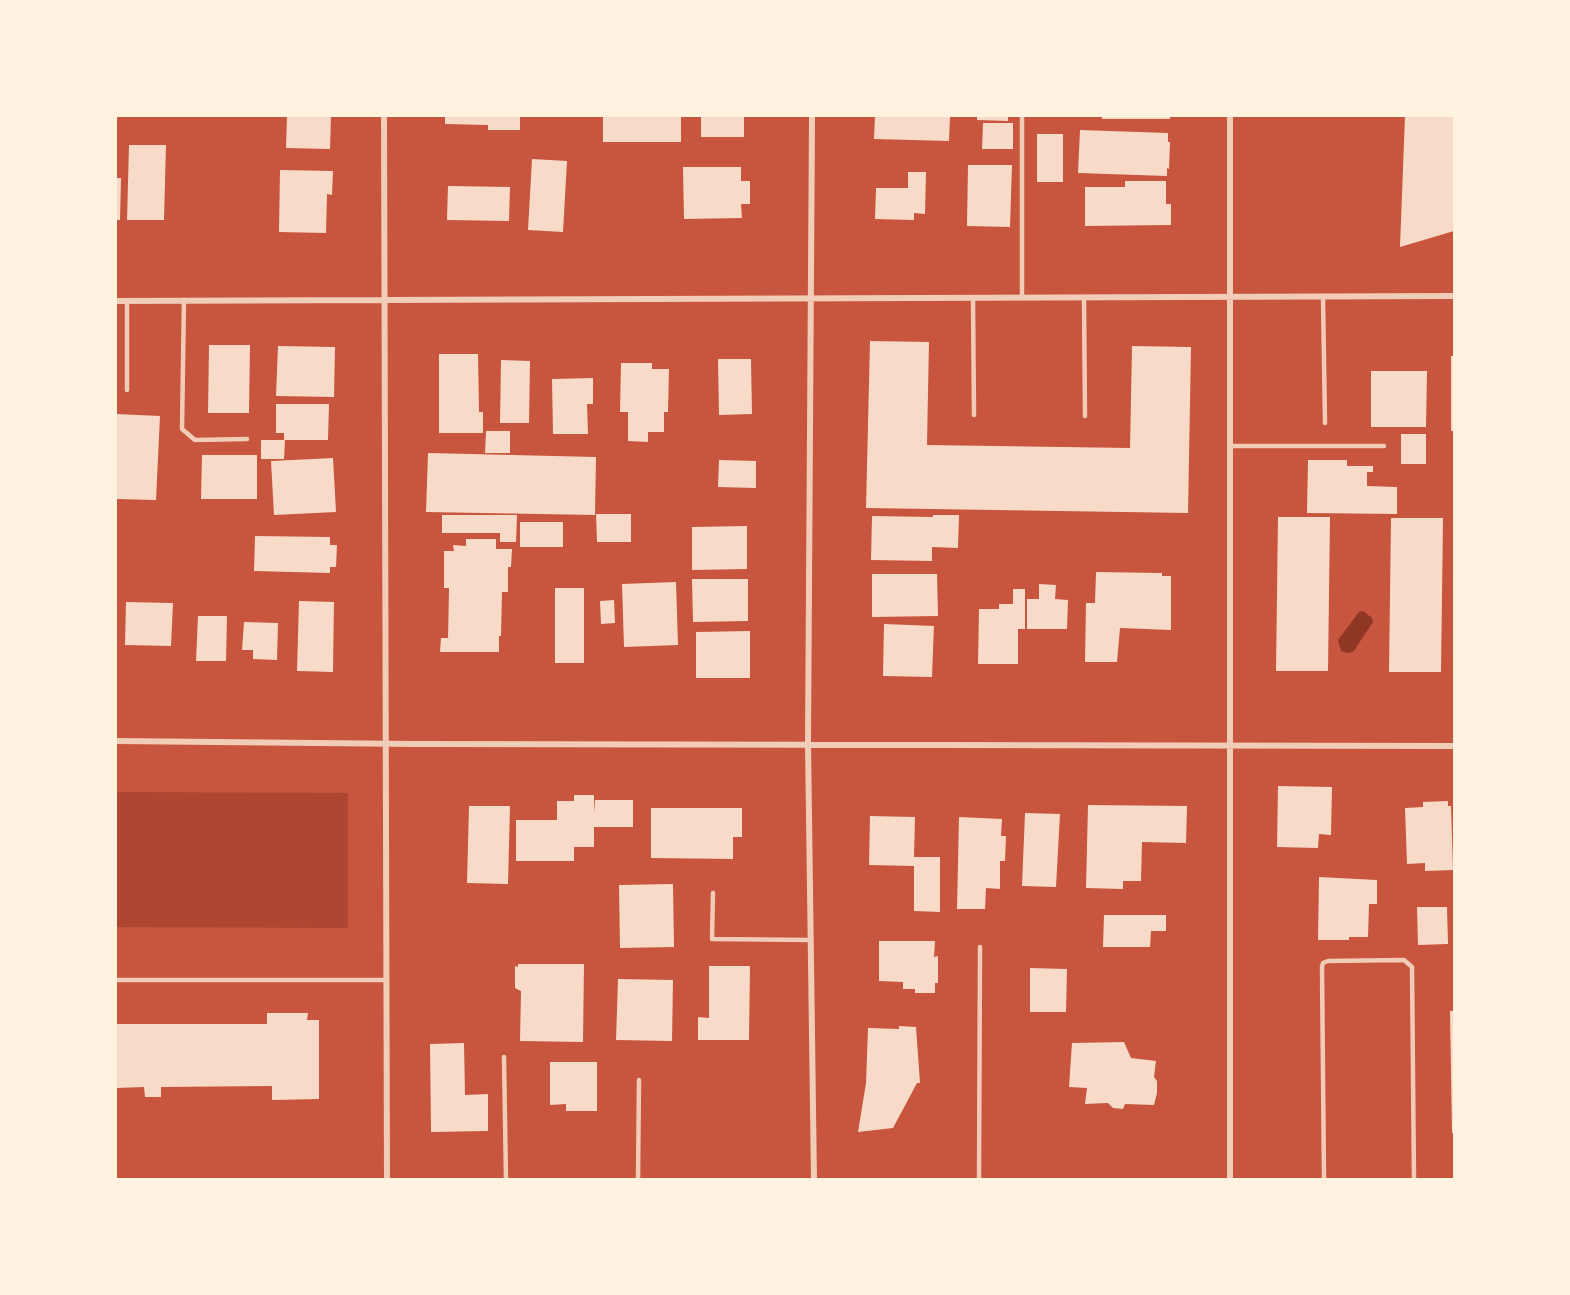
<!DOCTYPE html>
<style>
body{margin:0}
#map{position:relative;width:1570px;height:1295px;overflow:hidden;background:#c8553d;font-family:"Asap Condensed",sans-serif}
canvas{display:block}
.frame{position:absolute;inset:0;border:117px solid #fff3e0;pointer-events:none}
</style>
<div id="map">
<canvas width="1570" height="1295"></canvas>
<div class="frame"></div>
</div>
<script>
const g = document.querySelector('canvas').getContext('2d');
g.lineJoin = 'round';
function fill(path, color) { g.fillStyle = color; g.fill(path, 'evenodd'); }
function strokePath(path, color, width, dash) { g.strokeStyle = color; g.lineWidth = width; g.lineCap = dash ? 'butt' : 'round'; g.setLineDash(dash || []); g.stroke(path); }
fill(new Path2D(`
 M116,792L348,793V928L116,927Z`), '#ae4732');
fill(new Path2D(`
 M1363,611L1372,618L1373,622L1353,652L1347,653L1341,651L1338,640L1359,612Z`), '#8f3625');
fill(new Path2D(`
 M287,116H331L330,149L286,148Z
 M445,116H520V130H488V125L445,124Z
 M603,116H681V142H603Z
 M701,116H744V137H701Z
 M875,116H950L949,141L874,139Z
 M977,116H1008V121L977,120Z
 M1102,116H1170V119H1102Z
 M1405,116H1454V231L1400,247Z
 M983,123H1013V149H982Z
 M1080,130L1168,133V142H1170L1169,169L1167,168V176L1078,173Z
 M1037,134H1063V182H1037Z
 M129,145H166L164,220H127Z
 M532,159L567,161L563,232L528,230Z
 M968,165H1012L1010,227L967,226Z
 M683,167H741V181H750V204H741L742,218L684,219Z
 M280,170L333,171L332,195L327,194L326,233L279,232Z
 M908,172H926L925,214L914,213V220L875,219L876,188H908Z
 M116,178H121L120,220H116Z
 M1125,181H1166V204H1171V225L1085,226V187H1125Z
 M448,186L510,187L509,221L447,220Z
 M870,341L929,342L927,445L1130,448L1132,346L1191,347L1188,513L866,508Z
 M209,345H250L249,413H208Z
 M278,346L335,347L334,397L276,396Z
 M439,354H478L479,412H483V433H439Z
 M1451,356H1454V431H1451Z
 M718,359H751L752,414L719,415Z
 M501,360L530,361L529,423H500Z
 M621,363H652V369H669L668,412H664V432H648V442L628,441V412H620Z
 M1371,371H1427L1426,427H1371Z
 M593,378V404H587L588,434H553L552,379Z
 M276,404H329L328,440H284V433H276Z
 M116,414L160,416L156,500L116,499Z
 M486,431H510V453H485Z
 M1401,434H1426V464H1401Z
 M261,440H285L284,459H261Z
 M428,453L596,457L595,515L426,512Z
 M202,455H257V499H201Z
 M333,458L336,512L274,515L271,461Z
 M719,460L756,461V488L718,487Z
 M1308,460H1347V466H1373V472H1367V486L1397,487V514L1307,513Z
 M596,514H631V542H597Z
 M442,515H517L516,542H500V533H442Z
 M933,515H959L958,548L932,547V561L871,560L872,516L933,517Z
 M1278,517H1330L1328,671H1276Z
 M1391,518H1443L1441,672H1389Z
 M520,522H563V547H520Z
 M747,526V569L692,570V527Z
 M255,536L330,537V545H337L336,567H330V573L254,571Z
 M466,539H496V549H512L511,567H508V592H502L501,636H499V652H440L441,638H448L449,588H444V551H454L453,545L466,546Z
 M1096,572L1162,573V576H1171V630L1120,628L1117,662H1085L1086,603H1095Z
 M872,574H937L938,616L872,617Z
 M692,579H748V621L693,622Z
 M676,582L678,645L624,647L622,584Z
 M1039,584L1056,585L1055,599L1068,600L1067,629H1027V599H1039Z
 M555,588H584V663H555Z
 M1013,589H1025V629H1018V664H978L979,609H999V604H1013Z
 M614,600L615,623L601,624L600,601Z
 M299,601L334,602L333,672L297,671Z
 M126,602L173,603L171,646L125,645Z
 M198,616H227L226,661H196Z
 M244,622L278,623L277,660L253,659V650H242Z
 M884,624L934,626L932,677L883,676Z
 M750,631V678H696V632Z
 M1278,786L1332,787L1331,835L1319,834L1318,848L1277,847Z
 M574,795H594V814L595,800H633V827H594V847H574V861H516V820H557V801H574Z
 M1448,801V806H1451L1453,870L1425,871V863L1407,864L1405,808L1423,807V802Z
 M1088,805L1187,806L1186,843L1142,842L1141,881H1123V889L1086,888Z
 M469,806H510L508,884L467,883Z
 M651,808H742V837H733V859L651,858Z
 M1025,813L1060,814L1056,887L1022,886Z
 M870,816L915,817L914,857H940V912L914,911V866L869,865Z
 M959,817L1002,819L1001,836H1006L1005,861H1000V889L986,888L985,909H957Z
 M1319,877L1377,880V904H1369L1368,937H1349V940H1318Z
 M673,884L674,947L620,948L619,885Z
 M1417,907H1447L1448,944L1418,945Z
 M1104,915H1166V931H1151L1150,947H1103Z
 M879,941H935L934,957L938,956V983H935V993H915V989H903V982L879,981Z
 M518,964H584L583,1042L520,1041L521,991L515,988V966L518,967Z
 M709,966H750L749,1040H698V1017L709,1018Z
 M1030,968L1067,969L1066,1012H1030Z
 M618,979L673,980L672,1041L616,1040Z
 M1450,1011H1454V1133H1452Z
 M267,1013H308L307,1020H319V1099L272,1100V1086L161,1087V1097H145L144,1087L116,1088V1024H267Z
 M899,1026L916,1027L920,1083H917L893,1128L858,1132L866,1083L868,1028L899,1029Z
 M1124,1042L1131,1058L1156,1061L1154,1077L1157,1081V1093L1154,1105L1125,1104L1123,1109L1113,1108L1108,1103L1085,1104L1087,1088L1069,1087L1072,1043Z
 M464,1043L465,1095L488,1094V1131L431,1132L430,1044Z
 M550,1062H597V1111H566V1104L550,1105Z`), '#f7dbc8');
strokePath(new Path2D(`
 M1323,297L1325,423
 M973,298L974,415
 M1022,298V116
 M1084,298L1085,416
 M184,300L182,429L195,440L247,439
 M127,301V390
 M1230,446H1384
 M713,893L712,939L811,940
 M116,980H386
 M504,1057L506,1180
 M638,1180L639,1080
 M979,1180L980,947
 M1324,1180L1322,967L1323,963L1328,961L1404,960L1412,967L1414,1180`), '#f1ccb7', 4.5);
strokePath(new Path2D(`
 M384,116L387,1180
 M812,116L808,743L814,1180
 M1230,116V1180
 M116,301L1454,296
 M116,741L416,744L1454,746`), '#f1ccb7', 6);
</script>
